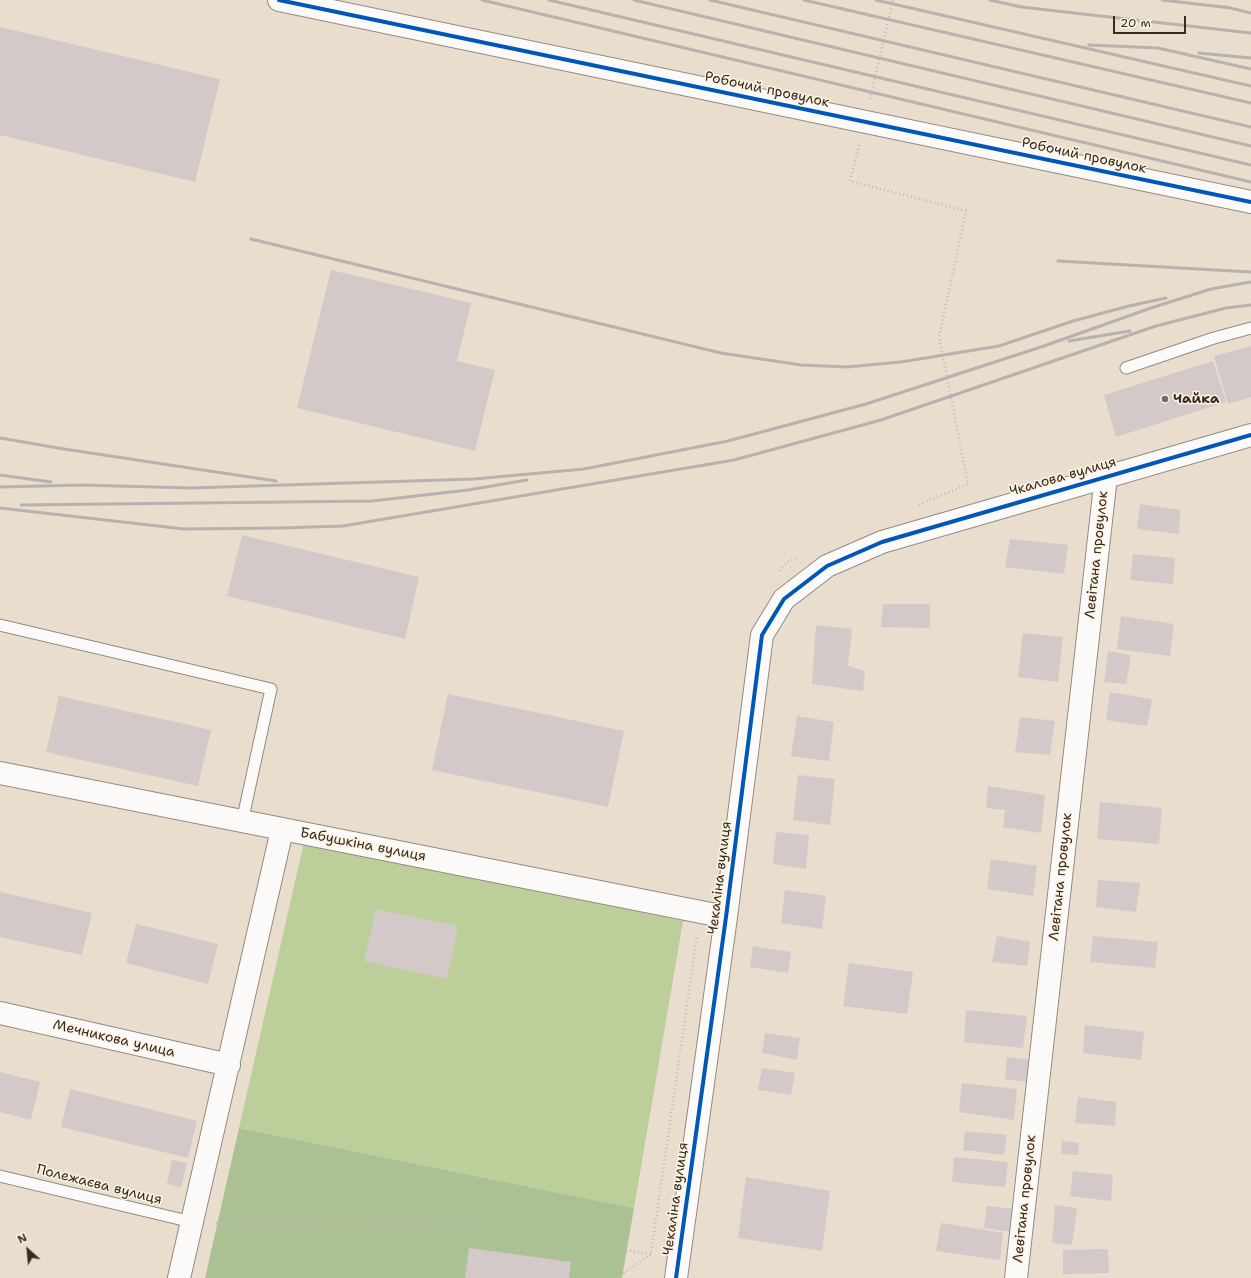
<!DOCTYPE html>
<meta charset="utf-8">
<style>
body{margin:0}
#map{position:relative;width:1251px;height:1278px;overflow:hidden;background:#e9ddcd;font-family:"Shantell Sans",sans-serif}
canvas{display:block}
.north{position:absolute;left:8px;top:1230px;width:40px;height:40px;-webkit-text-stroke:3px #fcf5e5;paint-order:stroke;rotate:333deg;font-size:11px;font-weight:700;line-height:16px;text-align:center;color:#3b2a1e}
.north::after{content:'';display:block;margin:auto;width:14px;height:18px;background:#3b2a1e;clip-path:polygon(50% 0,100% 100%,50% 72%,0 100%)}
.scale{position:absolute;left:1113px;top:16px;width:73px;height:18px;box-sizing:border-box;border:2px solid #3b2a1e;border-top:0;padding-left:5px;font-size:12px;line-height:14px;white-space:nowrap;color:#3b2a1e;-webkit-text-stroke:3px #fcf5e5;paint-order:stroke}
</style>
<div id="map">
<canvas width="1251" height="1278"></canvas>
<div class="north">N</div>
<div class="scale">20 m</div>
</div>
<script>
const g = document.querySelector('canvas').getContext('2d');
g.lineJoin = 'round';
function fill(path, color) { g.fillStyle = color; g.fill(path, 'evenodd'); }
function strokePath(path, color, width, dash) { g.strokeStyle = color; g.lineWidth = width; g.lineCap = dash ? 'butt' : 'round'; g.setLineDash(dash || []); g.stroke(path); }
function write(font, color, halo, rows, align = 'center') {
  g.font = font + ' "Shantell Sans",sans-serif'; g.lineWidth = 3; g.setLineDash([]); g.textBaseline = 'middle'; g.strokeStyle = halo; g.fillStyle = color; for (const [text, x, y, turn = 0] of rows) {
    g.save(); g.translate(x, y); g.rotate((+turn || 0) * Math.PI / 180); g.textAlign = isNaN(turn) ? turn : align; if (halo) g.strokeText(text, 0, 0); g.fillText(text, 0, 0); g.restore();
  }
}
fill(new Path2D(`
 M304,842L683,921L634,1208L239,1128Z`), '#bccf9a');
fill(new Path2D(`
 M239,1128L634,1208L622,1278H205Z`), '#acc193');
fill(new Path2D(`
 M0,27L220,79L195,182L0,135Z
 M331,270L471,303L457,361L495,370L475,451L297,408Z
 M1251,346V397L1228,404L1214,356Z
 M1213,361L1226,402L1116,437L1104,395Z
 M1140,504L1180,510L1179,534L1137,529Z
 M242,535L419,577L405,639L227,596Z
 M1010,539L1068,545L1064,574L1005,567Z
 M1133,554L1175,558L1173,584L1130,580Z
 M883,604H930V628L881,627Z
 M1121,616L1174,624L1170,656L1117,649Z
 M816,625L852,629L848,666L865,671L863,691L812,684Z
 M1023,633L1063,637L1058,682L1018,677Z
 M1108,651L1131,655L1126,684L1104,682Z
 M1110,692L1152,699L1147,726L1106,720Z
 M448,694L624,731L608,807L432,770Z
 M59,696L211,730L198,786L46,752Z
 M797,716L834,722L829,761L791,756Z
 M1020,717L1055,721L1050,755L1015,752Z
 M798,775L835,779L830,825L793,820Z
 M988,786L1045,795L1041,833L1003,827L1005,810L986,808Z
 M1100,802L1162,808L1159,844L1097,839Z
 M776,832L809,835L806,869L773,864Z
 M991,859L1037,866L1033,896L987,889Z
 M1098,880L1140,883L1136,912L1096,907Z
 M785,890L826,896L822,929L781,923Z
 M0,892L92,913L82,955L0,937Z
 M376,909L458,926L447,979L364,961Z
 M136,924L218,944L208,984L126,963Z
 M997,936L1030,942L1027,966L992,962Z
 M1093,936L1158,942L1155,968L1090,962Z
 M753,946L791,952L788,973L750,967Z
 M849,963L913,972L907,1014L843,1006Z
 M966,1010L1027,1016L1023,1048L964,1042Z
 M1085,1025L1144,1032L1141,1060L1083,1053Z
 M765,1033L800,1038L797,1060L762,1053Z
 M1007,1057L1032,1060L1029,1082L1005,1079Z
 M762,1068L795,1073L791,1095L758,1090Z
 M0,1072L40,1082L31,1120L0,1112Z
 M962,1083L1017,1089L1014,1120L959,1112Z
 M70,1089L197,1121L188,1158L61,1127Z
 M1078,1097L1116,1102L1115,1126L1075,1123Z
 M965,1131L1007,1135L1004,1155L963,1150Z
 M1062,1141L1079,1143L1078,1155L1061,1154Z
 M954,1157L1008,1162L1005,1187L952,1182Z
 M172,1160L187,1163L181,1188L167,1184Z
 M1073,1171L1113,1175L1111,1201L1070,1196Z
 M746,1177L830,1191L822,1251L738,1238Z
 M1055,1205L1077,1208L1072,1245L1052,1243Z
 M987,1206L1016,1209L1013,1232L984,1228Z
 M941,1223L1003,1233L1000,1260L936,1251Z
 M469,1248L571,1262L569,1278H465Z
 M1108,1249L1109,1273L1063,1274V1250Z`), '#d3c9c9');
const lane = new Path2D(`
 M1126,368L1214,338L1251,328
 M0,625L271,689L242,822
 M0,1176L192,1222`);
const street = new Path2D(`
 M279,0L1251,202
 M0,773L726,917
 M0,1013L229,1065
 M179,1278L282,830
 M676,1278L726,917L762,635L784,599L827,566L882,542L1251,435
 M1016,1278L1106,476`);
strokePath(lane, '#938a80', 13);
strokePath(street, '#938a80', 24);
strokePath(new Path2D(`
 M870,99L893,0
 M859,145L850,181L966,211L939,337L968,484L918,505
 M780,571L786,563L798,557
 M216,1223L466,1226L651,1254
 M427,1278L441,1270L466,1226
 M617,1278L651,1254L697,935`), '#bfbbb7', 2.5, [1, 3]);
strokePath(lane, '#fcfaf8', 11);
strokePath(street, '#fcfaf8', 22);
strokePath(new Path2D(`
 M482,0L1251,182
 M549,0L1251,165
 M634,0L1251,146
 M710,0L1251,127
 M804,0L1251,103
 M876,0L1251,86
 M990,0L1021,7L1251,33
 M1162,0L1231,8
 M1226,7L1251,13
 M1089,45L1158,48L1251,69
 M1199,53L1251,58
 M251,239L721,353L801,365L847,367L901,362L999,346L1073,321L1129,306L1166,298
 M1058,261L1251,272
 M1152,327L1226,308L1251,305
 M1069,341L1130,331
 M0,438L64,449L276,481
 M0,475L51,482
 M0,487L81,485L191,488L474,479L584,469L728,441L866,404L1044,346L1151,308L1211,289L1251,282
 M21,505L372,501L468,490L527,480
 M0,508L184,529L280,528L343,526L734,460L881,420L1156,326`), '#b6b2ae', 3);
strokePath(new Path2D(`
 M279,0L1251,202
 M676,1278L726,917L762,635L784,599L827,566L882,542L1251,435`), '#0057b8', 4);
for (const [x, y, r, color] of [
 [1165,399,4,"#78695b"]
]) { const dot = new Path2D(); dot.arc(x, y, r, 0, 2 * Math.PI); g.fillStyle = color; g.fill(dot); strokePath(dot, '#fcf5e5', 1.5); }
write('14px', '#3b2a1e', '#fcf5e5', [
 ["Робочий провулок",767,90,12],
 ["Робочий провулок",1084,156,12],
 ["Чкалова вулиця",1063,477,-16],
 ["Левітана провулок",1097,555,-84],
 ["Бабушкіна вулиця",363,845,11],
 ["Левітана провулок",1061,877,-84],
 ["Чекаліна вулиця",720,878,-83],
 ["Мечникова улица",114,1039,13],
 ["Полежаєва вулиця",99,1185,14],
 ["Чекаліна вулиця",676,1199,-82],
 ["Левітана провулок",1025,1199,-84]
]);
write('bold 14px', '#3b2a1e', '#fcf5e5', [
 ["Чайка",1173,399]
], 'left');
</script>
